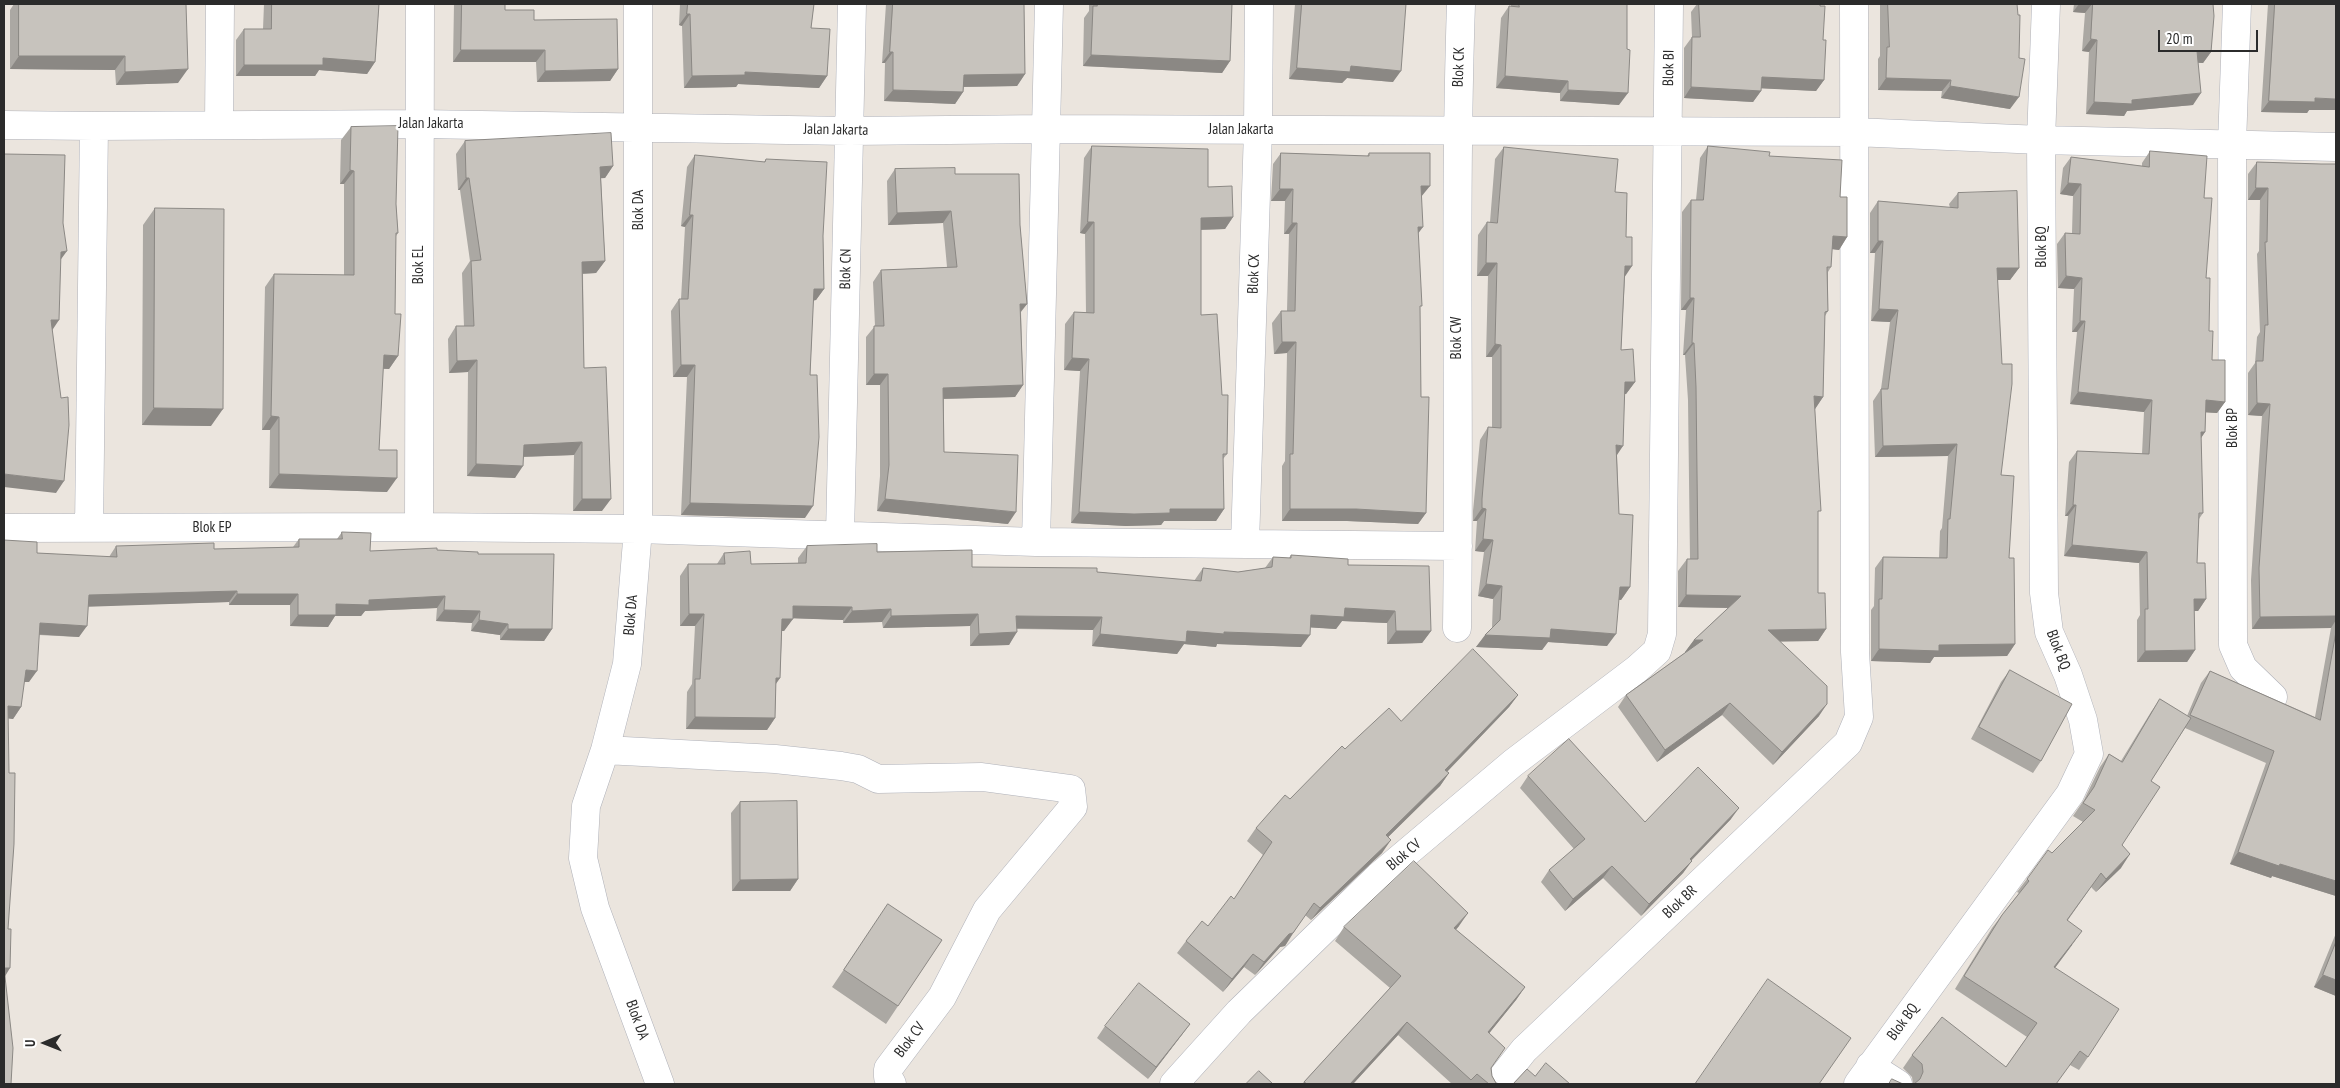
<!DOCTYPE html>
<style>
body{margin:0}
#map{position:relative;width:2340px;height:1088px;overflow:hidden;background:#ebe5de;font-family:"PT Sans Narrow",sans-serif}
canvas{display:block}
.frame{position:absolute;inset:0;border:5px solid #2b2b2b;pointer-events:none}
.north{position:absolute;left:20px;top:1018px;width:50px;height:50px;-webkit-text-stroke:4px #fff;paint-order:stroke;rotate:269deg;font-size:14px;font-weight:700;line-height:20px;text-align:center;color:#2b2b2b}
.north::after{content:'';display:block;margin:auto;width:18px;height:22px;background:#2b2b2b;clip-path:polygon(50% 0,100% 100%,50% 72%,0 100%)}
.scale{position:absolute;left:2158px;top:30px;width:100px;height:22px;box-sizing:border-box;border:2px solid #2b2b2b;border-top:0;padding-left:6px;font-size:15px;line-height:18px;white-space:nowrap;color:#2b2b2b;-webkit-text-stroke:4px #fff;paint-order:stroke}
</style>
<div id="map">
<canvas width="2340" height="1088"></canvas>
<div class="frame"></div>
<div class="north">U</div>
<div class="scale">20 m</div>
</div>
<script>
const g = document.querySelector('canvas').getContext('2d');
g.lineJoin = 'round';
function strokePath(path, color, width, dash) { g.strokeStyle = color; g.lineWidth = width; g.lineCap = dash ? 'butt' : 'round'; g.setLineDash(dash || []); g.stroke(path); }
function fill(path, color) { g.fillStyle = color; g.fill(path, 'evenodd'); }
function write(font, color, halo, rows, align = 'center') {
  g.font = font + ' "PT Sans Narrow",sans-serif'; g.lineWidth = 5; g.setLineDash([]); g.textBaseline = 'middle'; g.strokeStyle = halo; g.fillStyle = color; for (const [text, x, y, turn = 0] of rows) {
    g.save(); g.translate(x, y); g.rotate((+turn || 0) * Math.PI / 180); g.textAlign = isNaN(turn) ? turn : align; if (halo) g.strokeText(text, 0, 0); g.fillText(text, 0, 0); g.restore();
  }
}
const minor = new Path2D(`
 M638,4V529L627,664L605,750L586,806L583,858L595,908L660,1084
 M2237,4L2232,144L2233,645L2243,668L2273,697
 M4,125L94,126L419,124L849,131L1047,129L1854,132L2041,140L2336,147
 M219,125L220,4
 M419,527L420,4
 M4,528L419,527L638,529L1036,542L1458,546
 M89,528L94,126
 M840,535L852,4
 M1036,542L1049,4
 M1245,544L1258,130L1259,4
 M1457,628C1460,420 1454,212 1461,4
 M605,750L775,759L841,766L858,769L878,779L982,777L1071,789L1073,807L987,910L942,997L888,1069V1077L892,1084
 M1870,1066L1898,1084
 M1174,1084L1239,1012L1379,876L1513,763L1637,669L1657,651L1662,634L1669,4
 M1497,1084L1524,1050L1848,743L1859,717L1855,652L1854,4
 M1858,1084L2070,794L2089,754L2083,720L2068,675L2049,632L2044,593L2041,140L2046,4`);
strokePath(minor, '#afb1b9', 29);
strokePath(minor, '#fff', 28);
fill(new Path2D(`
 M14,4H186L178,83L116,85L115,70L10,69V10Z
 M264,4H379L375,62L367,74L319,70L315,76H236V40L244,29H263Z
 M454,4H505V10L534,20L618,69L610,81L537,82L536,62H453Z
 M680,4H814L811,28L827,76L819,88L738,84L736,87L684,88L682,26L679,25Z
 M886,4H1024L1025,74L1017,86L964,87L963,92L955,104L884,101L885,63H882Z
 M1089,4H1232L1230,61L1222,73L1083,66L1084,18L1089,11Z
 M1295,4H1406L1393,82L1347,78L1342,83L1289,79Z
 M1511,4H1627L1619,105L1560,101V93L1496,88L1501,18L1509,6L1511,7Z
 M1697,4H1820L1823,40L1824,80L1816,91L1761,88V91L1753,102L1684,98V48L1692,37L1691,12Z
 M1880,4H2017L2010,109L1941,98L1942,91L1878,90V59L1880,56Z
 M2074,4H2213L2211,52L2203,63H2198L2193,105L2127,111L2124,116L2086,114L2089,52L2082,51L2085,13L2073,12Z
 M2268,4H2336L2309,110L2307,113L2261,112Z
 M351,127L396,204L398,233L396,236L395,314L398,356L389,369H383L379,450L387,492L269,488L270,430H262L265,287L274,274L344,275V184H340L341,140Z
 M465,141L613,166L605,178H601L605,261L596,273L583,274L584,368L602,511H573L574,455L524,457L515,478L467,476L468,372L449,373L448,339L456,326H464L462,273L470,261L460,190H458L456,154Z
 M1092,146L1208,187L1233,217L1225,229L1201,230V315L1222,395L1227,454L1223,459L1224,509L1216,521H1164L1161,525L1126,526L1071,523L1080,371L1064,370L1065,324L1074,312L1086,313L1085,234L1080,233L1084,158Z
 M1708,146L1769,156L1840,197L1847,237L1839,250L1832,249L1831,267L1828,272V311L1825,316L1823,397L1815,409L1818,515V593L1826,629L1818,641H1780L1819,716L1773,765L1722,715L1657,762L1618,707L1626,695L1686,652H1685L1694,640L1728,608L1678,607V571L1687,559H1690L1688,400L1685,355H1683L1686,310H1681L1682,212L1691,200H1696L1700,158Z
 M1504,147L1615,192L1625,277L1621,350L1635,382L1626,394H1624L1617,455L1619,514L1630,587L1621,600L1619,599L1607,646L1548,642L1542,650L1476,647L1492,628L1493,599L1478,596L1484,552L1475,551L1477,521H1473V511L1480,440L1488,427L1492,428V357H1486L1488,276H1477L1478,235L1487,222H1490L1495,159Z
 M2150,151L2204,198L2206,278L2209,331L2212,360L2225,402L2217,413L2206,412L2205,432L2201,438L2203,513L2199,519L2197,563L2206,599L2198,611H2194L2195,650L2187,662H2137V620L2140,615L2139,563L2064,556L2068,516H2065L2069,462L2077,451L2142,454L2144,412L2070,404L2077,332H2072L2074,289L2058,288L2057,244L2065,233H2072L2073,196L2060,194L2063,168L2071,157L2142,166V163Z
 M1281,153L1367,156L1369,153L1422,197L1418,233L1421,397L1426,513L1418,524L1347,521H1282V466L1285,461L1287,353L1274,354L1272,323L1281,311H1287L1289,234H1284L1285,201H1271L1273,164Z
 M695,155L764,162L766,159L823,236L824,289L816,300L813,301L805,518L681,515L687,377H673L671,311L679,299H681L685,227L681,226L687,167Z
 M2257,162L2321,164H2336V896L2272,876L2271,878L2230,864L2266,763L2185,728L2151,781L2122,845L2121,868L2096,892L2091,887L2068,920L2072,945L2055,968L2088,1057L2079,1070L2070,1065L1913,1084L1912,1077L1903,1068L1912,1055L2006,1067L2027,1037L1955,989L1992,928L2019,893L2017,892L2027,879L2083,822L2073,816L2084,800L2100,767L2109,754L2121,761L2151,712L2160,699L2187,716L2201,683L2210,671L2315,717L2331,628L2252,629L2251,580L2262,416L2248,415V373L2255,363L2257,337L2260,332L2257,254L2259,251L2260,200H2248V174Z
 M895,169L955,174L1020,225L1027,304L1021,312L1023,385L1015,397L944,399V452L1008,524L877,511L880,476V385H866V337L875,326L873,282L881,270L947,267L943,223L888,225L887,181Z
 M1958,193L2019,268L2010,280H1997L2001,475L2009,558L2015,644L2007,656L1934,657L1930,663L1871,661V610L1874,606L1875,568L1883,557L1939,558L1940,531L1942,528L1948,456L1875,457L1873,401L1881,389L1890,322L1871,321L1875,253H1870V213L1878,201L1950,208L1949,204Z
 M155,208L211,426L142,425L143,225Z
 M342,532L370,551L437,550L478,554L552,629L544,641L500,640V635L471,631L472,623L436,621L437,608L365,611L361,616H335L328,627L290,626V605H229V602L88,606L79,637L39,635L29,682H24L21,707L13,719L8,718L4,1084V540L37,553L109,557L116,546L214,549L293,547L299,539H337Z
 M807,546L877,552L972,567L1097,572L1194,581L1203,568L1238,572L1265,568L1273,557L1289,558L1291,555L1348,565L1431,631L1422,643L1387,644V623L1342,621L1336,629L1310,627L1301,647L1217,644L1216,647L1184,644L1177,654L1092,646L1093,630L1017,629L1009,645L970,646V626L883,628L882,622L843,623V620L793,618L784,631H782L780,678L776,684L775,718L767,730L686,729L687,692L692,684L695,626H680V576L688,564H717L724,553L751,564L798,563V558Z
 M2010,670L2041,761L2033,773L1971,739L2001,682Z
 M1518,695L1509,707L1447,772L1449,773L1440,786L1388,837L1382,853L1311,920L1305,915L1285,946L1280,947L1255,975L1244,967L1223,992L1177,953L1186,941L1208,926L1234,899L1263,855L1247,841L1256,828L1290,799L1345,749L1401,721Z
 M1528,776L1645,822L1731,819L1691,861L1683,873L1641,916L1603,878L1565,911L1541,882L1549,870L1574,849L1520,788Z
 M740,802L798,879L790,891H732L731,813Z
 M888,904L898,1006L886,1024L832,987Z
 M1459,926L1456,930L1525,987L1516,1000L1489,1033L1492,1076L1496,1083L1500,1084H1452L1398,1035L1353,1084H1302L1390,988L1335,941L1344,927Z
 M2336,933V996L2314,987Z
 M1190,1024L1148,1079L1097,1038L1105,1026Z`), '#aba8a3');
fill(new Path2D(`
 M2079,4H2092L2085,13L2073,12Z
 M687,14H690L682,26L679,25Z
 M2091,39L2097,40L2089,52L2082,51Z
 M461,50H545L536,62H453Z
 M2197,51L2211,52L2203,63L2189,62Z
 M890,52H893L885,63H882Z
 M1091,55L1230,61L1222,73L1083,66Z
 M19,56H125L115,70L10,69Z
 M323,58L375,62L367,74L319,70L315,76H236L244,65Z
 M1351,66L1401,71L1393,82L1347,78L1342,83L1289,79L1297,68Z
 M188,69L178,83L116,85L125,72Z
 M618,69L610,81L537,82L545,71Z
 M745,72L827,76L819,88L738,84L736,87L684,88L692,76Z
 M1025,74L1017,86L956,87L964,75Z
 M1505,76L1568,81L1560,93L1496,88Z
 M1762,77L1824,80L1816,91L1754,88Z
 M1886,78L1951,80L1942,91L1878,90Z
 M1950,86L2019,97L2010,109L1941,98Z
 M1691,87L1761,91L1753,102L1684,98Z
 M893,90L963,92L955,104L884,101Z
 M1568,90L1628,93L1619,105L1560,101Z
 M2201,93L2193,105L2127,111L2124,116L2086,114L2094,102L2132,100Z
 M2315,98L2336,99V110H2309L2307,113L2261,112L2269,101Z
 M613,166L605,178L591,179L600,167Z
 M350,170L354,171L344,184H340Z
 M466,178H469L460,190H458Z
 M2068,183L2081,184L2073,196L2060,194Z
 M1421,186H1430L1421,197Z
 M2256,188H2268L2260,200H2248Z
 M1280,189H1293L1285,201H1271Z
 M951,211L943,223L888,225L897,213Z
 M690,215H693L685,227L681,226Z
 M1233,217L1225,229L1192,230L1201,218Z
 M1088,222H1094L1085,234L1080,233Z
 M1292,223H1297L1289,234H1284Z
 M1418,227H1423L1414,239Z
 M1833,236L1847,237L1839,250L1824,248Z
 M1878,241H1883L1875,253H1870Z
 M67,251L59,262L61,252Z
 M605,261L596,273L574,274L582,262Z
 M1486,263H1497L1488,276H1477Z
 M1625,266H1632L1624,278Z
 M1997,268H2019L2010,280H1988Z
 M2066,276L2082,278L2074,289L2058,288Z
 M814,289H824L816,300L806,301Z
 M1690,298H1694L1686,310H1681Z
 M1020,304H1027L1018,315Z
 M1879,309L1898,310L1890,322L1871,321Z
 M51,320H59L51,332Z
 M2080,321H2085L2077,332H2072Z
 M1282,342H1296L1287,353L1274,354Z
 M1692,343H1694L1685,355H1683Z
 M1495,344L1501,345L1492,357H1486Z
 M384,355L398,356L389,369L374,368Z
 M1072,358L1089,359L1080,371L1064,370Z
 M477,360L468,372L449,373L457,361Z
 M681,365H695L687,377H673Z
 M874,374H888L880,385H866Z
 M1625,382H1635L1626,394L1616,395Z
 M1023,385L1015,397L935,399L943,388Z
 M2078,392L2152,400L2144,412L2070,404Z
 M1814,396L1823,397L1815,409Z
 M2206,400L2225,402L2217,413L2198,412Z
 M2257,403L2270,404L2262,416L2248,415Z
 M154,408L223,409L211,426L142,425Z
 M271,416L279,417L270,430H262Z
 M2201,432H2205L2197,444Z
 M582,442L574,455L516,457L524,445Z
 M1957,444L1948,456L1875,457L1883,446Z
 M1616,445L1623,446L1615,458Z
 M476,464L523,466L515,478L467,476Z
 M4,474L64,481L56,493L4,487Z
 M279,474L397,478L387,492L269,488Z
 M582,499H611L602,511H573Z
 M885,499L1016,512L1008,524L877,511Z
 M690,503L813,506L805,518L681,515Z
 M2073,505H2076L2068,516H2065Z
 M1482,508L1486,509L1477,521H1473Z
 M1170,509H1224L1216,521H1164L1161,525L1126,526L1071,523L1079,512Z
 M1290,509H1356L1426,513L1418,524L1347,521H1282Z
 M1483,539L1493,540L1484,552L1475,551Z
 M2072,545L2147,552L2139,563L2064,556Z
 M1486,584L1502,586L1493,599L1478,596Z
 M1620,587H1630L1621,600L1611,599Z
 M237,591L229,602L81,607L89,595Z
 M237,594H298L290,605H229Z
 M1686,595L1741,596L1733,608L1678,607Z
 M445,596L437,608L365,611L361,616H335L328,627L290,626L298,615L336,604L369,600Z
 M2194,599H2206L2198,611H2186Z
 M793,606L852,607L843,620L784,618Z
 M1345,608L1395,611L1387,623L1342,621L1336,629L1302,627L1311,615Z
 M891,609L882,622L843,623L852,611Z
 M444,610L480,611L472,623L436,621Z
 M689,614H704L695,626H680Z
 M978,614L970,626L883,628L891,616Z
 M1016,616L1102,617L1093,630L1008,628Z
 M2336,616V620L2331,628L2252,629L2260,617Z
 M782,619H793L784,631H774Z
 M479,620L508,624L500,635L471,631Z
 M40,623L87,626L79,637L32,634Z
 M508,629H552L544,641L500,640Z
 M1551,629L1616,634L1607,646L1548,642L1542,650L1476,647L1485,635Z
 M1826,629L1818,641L1760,642L1768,630Z
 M1187,631L1224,632L1310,635L1301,647L1217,644L1216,647L1184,644L1177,654L1092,646L1100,634Z
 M1396,631H1431L1422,643L1387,644Z
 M1017,632L1009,645L970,646L979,634Z
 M1694,640H1703L1694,652H1685Z
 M2015,644L2007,656L1934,657L1930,663L1871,661L1879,649L1939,645Z
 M2195,650L2187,662H2137L2145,651Z
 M26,670L37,671L29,682H18Z
 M776,678H780L771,690Z
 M1518,695L1509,707L1437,782L1445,770Z
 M1730,703L1722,715L1657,762L1665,750Z
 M1827,704L1819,716L1773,765L1782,752Z
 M8,706L21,707L13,719L4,718Z
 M695,717L775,718L767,730L686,729Z
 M1449,773L1440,786L1377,848L1386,835Z
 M1739,808L1731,819L1681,871L1690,859Z
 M1391,840L1382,853L1311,920L1320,908Z
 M2238,852L2280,864L2336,881V896L2272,876L2271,878L2230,864Z
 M2130,854L2121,868L2096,892L2106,879Z
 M1692,861L1683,873L1641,916L1649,904Z
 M1612,866L1603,878L1565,911L1573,899Z
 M798,879L790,891H732L740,880Z
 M1468,913L1459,926L1445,941L1454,928Z
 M2082,931L2072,945L2045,981L2054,967Z
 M1293,933L1285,946L1280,947L1255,975L1264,962L1289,934Z
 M1253,954L1244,967L1223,992L1232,979Z
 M4,968H10L4,978Z
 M2323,975L2336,980V996L2314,987Z
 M1525,987L1516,1000L1479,1046L1488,1032Z
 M1407,1022L1398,1035L1353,1084H1350Z
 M1190,1024L1181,1036L1148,1079L1156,1067Z`), '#8b8884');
const building = new Path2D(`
 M19,4H186L188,69L125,72V56H19Z
 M272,4H379L375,62L323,58V65H244V29H271Z
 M462,4H505V10H534V20L617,19L618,69L545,71V50H461Z
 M688,4H814L811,28L830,29L827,76L745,72V75L692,76L690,14H687Z
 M893,4H1024L1025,74L964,75L963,92L893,90V52H890Z
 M1097,4H1232L1230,61L1091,55L1093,6H1097Z
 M1302,4H1406L1401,71L1351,66L1350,72L1297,68Z
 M1519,4H1627V49L1630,50L1628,93L1568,90V81L1505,76L1509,6L1519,7Z
 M1699,4H1820V6H1825L1823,40H1826L1824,80L1762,77L1761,91L1691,87L1692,37H1700Z
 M1888,4H2017L2018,15H2020L2019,58L2025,59L2019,97L1950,86L1951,80L1886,78L1887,47H1889Z
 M2093,4H2213L2214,16L2211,52L2197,51L2201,93L2132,100V104L2094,102L2097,40L2091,39Z
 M2275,4H2336V99L2315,98V102L2269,101Z
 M398,126L396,204L398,233H396L395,314H401L398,356L384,355L379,450H397V478L279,474V417L271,416L274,274L354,275V171L350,170L351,127Z
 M611,133L613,166L600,167L605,261L582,262L584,368L606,367L611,499H582V442L524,445L523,466L476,464L477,360L457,361L456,326H474L471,261L481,260L469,178H466L465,141Z
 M1092,146L1208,149V187L1232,186L1233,217L1201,218V315L1217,314L1222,395H1228L1227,454H1223L1224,509H1170V513L1134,514L1079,512L1089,359L1072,358L1074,312L1094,313V222H1088Z
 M1708,146L1770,152L1769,156L1842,160L1840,197H1847V237L1833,236L1831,267H1827L1828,311L1825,312L1823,397L1814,396L1821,511H1818V593H1825L1826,629L1768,630L1827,686V704L1782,752L1730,703L1665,750L1626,695L1703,640H1694L1741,596L1686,595L1687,559H1698L1696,387L1694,343H1692L1694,298H1690L1691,200H1703Z
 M1504,147L1618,159L1615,192L1627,193L1626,237H1632V266H1625L1621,350L1633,349L1635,382H1625L1623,446L1616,445L1619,514L1633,515L1630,587H1620L1616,634L1551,629L1550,638L1485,635L1500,620L1502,586L1486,584L1493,540L1483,539L1486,509L1482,508V499L1488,427L1501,428V345L1495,344L1497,263H1486L1487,222L1497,223Z
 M4,150V154L65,155L63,223L67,251L61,252L59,320H51L61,398L68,397L69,425L64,481L4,474Z
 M2150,151L2207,156L2204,198H2212L2206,278H2210L2209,331H2213L2212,360H2225V402L2206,400L2205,432H2201L2203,513H2199L2197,563H2205L2206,599H2194L2195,650L2145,651V609H2148L2147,552L2072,545L2076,505H2073L2077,451L2149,454L2152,400L2078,392L2085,321H2080L2082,278L2066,276L2065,233L2080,234L2081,184L2068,183L2071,157L2149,167Z
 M1281,153L1369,156V153H1430V186H1421L1423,227H1418L1422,306H1420L1421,397H1429L1426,513L1356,509H1290V454H1293L1296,342H1282L1281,311H1295L1297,223H1292L1293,189H1280Z
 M695,155L765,162L766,159L827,162L823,236L824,289H814L810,375H817L819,437L813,506L690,503L695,365H681L679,299H688L693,215H690Z
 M2257,162L2321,164H2336V616L2260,617L2259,568L2270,404L2257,403L2256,361H2263L2265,325H2268L2265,242H2267L2268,188H2256Z
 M955,168V174H1019L1020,225L1027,304H1020L1023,385L943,388L944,452L1018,455L1016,512L885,499L889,465L888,374H874V326H884L881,270L957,267L951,211L897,213L895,169Z
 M2017,191L2019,268H1997L2002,364H2012V384L2001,475L2014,476L2009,558H2014L2015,644L1939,645V651L1879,649V599H1882L1883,557L1947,558L1948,519H1950L1957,444L1883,446L1881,389H1888L1898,310L1879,309L1883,241H1878V201L1958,208V193Z
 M155,208L224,209L223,409L154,408Z
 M342,532L371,533L370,551L437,548V550L478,552V554H554L552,629H508V624L479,620L480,611L444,610L445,596L369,600V605L336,604V615H298V594H237V591L89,595L87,626L40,623L37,671L26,670L21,707L8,706L9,773H15L14,844L8,929H11L10,968H4L13,1048L11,1084H4V540L37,542V553L117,557L116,546L214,543V549L299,547V539H342Z
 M877,544V552L972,550V567L1097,568V572L1201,581L1203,568L1238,572L1272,567L1273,557L1291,558V555L1348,559V565L1429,566L1431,631H1396L1395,611L1345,608L1344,617L1311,615L1310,635L1224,632V634L1187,631L1186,642L1100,634L1102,617L1016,616L1017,632L979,634L978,614L891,616V609L852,611V607L793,606V619H782L780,678H776L775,718L695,717V679H700L704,614H689L688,564H725L724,553L750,551L751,564L806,563L807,546Z
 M2336,632V881L2280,864L2279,866L2238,852L2274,751L2190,715L2210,671L2320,720Z
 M1473,649L1518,695L1445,770L1449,773L1386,835L1391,840L1320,908L1314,903L1293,933L1289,934L1264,962L1253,954L1232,979L1186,941L1202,921L1208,926L1231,896L1234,899L1272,842L1256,828L1285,795L1290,799L1342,746L1345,749L1389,708L1401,721Z
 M2010,670L2072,704L2041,761L1979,727Z
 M2160,699L2191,718L2151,781L2160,787L2122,845L2130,854L2106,879L2101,873L2067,920L2082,931L2054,967L2119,1009L2088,1057L2080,1051L2056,1084H1914L1920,1079L1923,1072L1922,1064L1912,1055L1942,1017L2006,1067L2037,1023L1964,976L2002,915L2029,881L2027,879L2048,850L2052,853L2095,810L2083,803L2094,787L2109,754L2122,762Z
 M1569,739L1645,822L1698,767L1739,808L1690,859L1692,861L1649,904L1612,866L1573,899L1549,870L1585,839L1528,776Z
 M797,801L798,879L740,880V802Z
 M1414,861L1468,913L1454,928L1525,987L1488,1032L1505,1048L1491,1068L1492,1076L1496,1083L1500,1084H1489L1477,1074L1471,1080L1407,1022L1350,1084H1307L1304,1082L1401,976L1344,927Z
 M888,904L942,940L898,1006L844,970Z
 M2336,942V980L2323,975Z
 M1768,979L1851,1038L1819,1084H1699L1696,1083Z
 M1139,983L1190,1024L1156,1067L1105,1026Z
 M1546,1063L1570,1084H1513L1527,1069L1535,1076Z
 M1259,1071L1273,1084H1246Z
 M1892,1079L1903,1084H1889Z`);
fill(building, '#c7c3bd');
strokePath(building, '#8b8884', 1);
write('15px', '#2b2b2b', '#fff', [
 ["Blok CK",1459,67,-88],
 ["Blok BI",1669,68,-89],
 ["Jalan Jakarta",431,124],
 ["Jalan Jakarta",836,130,1],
 ["Jalan Jakarta",1241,130],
 ["Blok DA",639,210,-90],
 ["Blok BQ",2042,247,-90],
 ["Blok EL",419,265,-90],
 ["Blok CN",846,269,-89],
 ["Blok CX",1254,274,-88],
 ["Blok CW",1457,338,-90],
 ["Blok BP",2233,428,-90],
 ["Blok EP",212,528],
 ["Blok DA",631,615,-85],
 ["Blok BQ",2058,650,69],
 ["Blok CV",1404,855,-40],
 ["Blok BR",1680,902,-43],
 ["Blok DA",637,1020,70],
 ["Blok BQ",1903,1022,-54],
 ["Blok CV",910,1040,-53]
]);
</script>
